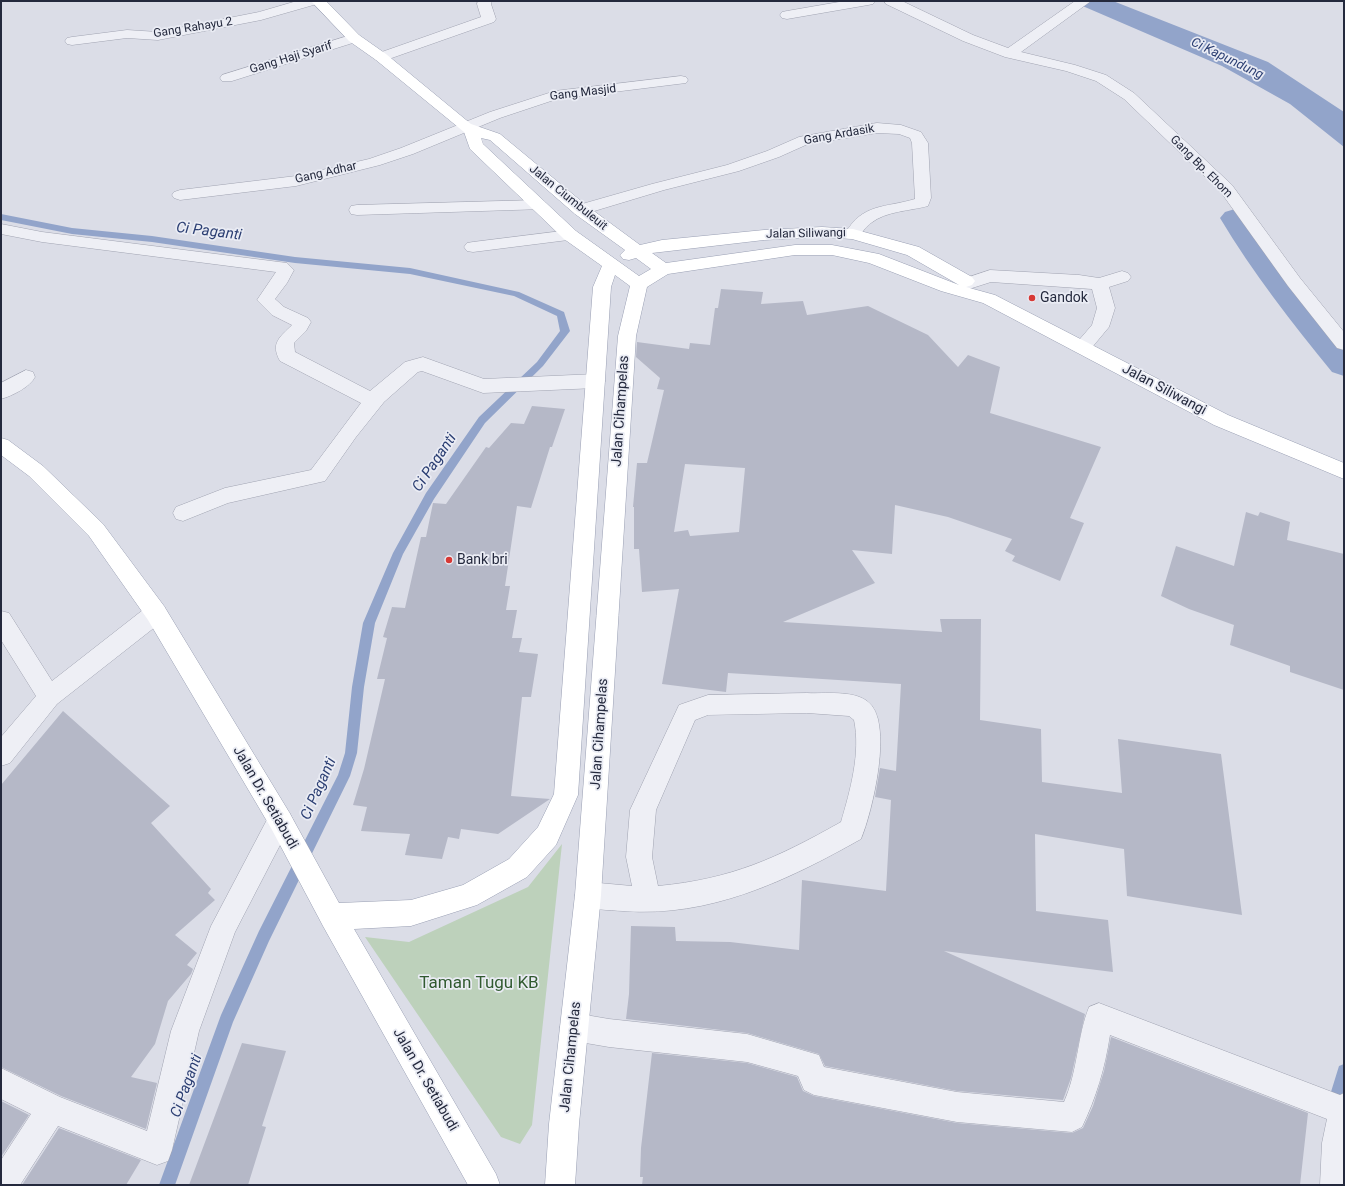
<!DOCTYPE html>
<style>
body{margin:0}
#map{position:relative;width:1345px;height:1186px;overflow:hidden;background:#dbdde7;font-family:Roboto,sans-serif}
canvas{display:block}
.frame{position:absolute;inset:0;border:2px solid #24293d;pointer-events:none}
</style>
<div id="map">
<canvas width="1345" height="1186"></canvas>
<div class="frame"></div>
</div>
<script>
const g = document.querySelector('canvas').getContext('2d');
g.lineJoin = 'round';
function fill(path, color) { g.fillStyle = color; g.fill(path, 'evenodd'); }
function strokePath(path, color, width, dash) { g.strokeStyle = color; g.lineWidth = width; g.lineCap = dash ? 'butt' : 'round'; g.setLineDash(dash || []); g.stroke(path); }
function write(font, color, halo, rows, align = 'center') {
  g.font = font + ' Roboto,sans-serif'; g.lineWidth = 3.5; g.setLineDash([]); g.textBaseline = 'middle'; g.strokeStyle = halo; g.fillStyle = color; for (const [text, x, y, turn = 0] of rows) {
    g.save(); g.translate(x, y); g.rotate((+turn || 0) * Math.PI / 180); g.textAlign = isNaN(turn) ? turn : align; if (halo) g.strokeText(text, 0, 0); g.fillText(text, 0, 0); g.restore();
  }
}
fill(new Path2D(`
 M562,844L532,1125L520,1144L501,1137L365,937L409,942L528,887Z`), '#bdd1bb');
fill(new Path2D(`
 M1071,1H1113L1268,62L1344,112V147L1290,104L1222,66Z`), '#92a4ca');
fill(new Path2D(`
 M1,214L72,228L152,236L295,257L410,268L519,292L564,312L570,331L543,366L485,423L434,499L403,554L375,623L364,687L357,753L350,776L269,941L233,1022L175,1185H159L221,1015L259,931L338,775L345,753L352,687L363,623L393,553L426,493L479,417L537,362L560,331L557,316L514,296L410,274L295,263L152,242L72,234L1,220Z
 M1344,1064V1096L1338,1113L1333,1115L1328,1113L1326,1108L1339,1066Z`), '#92a4ca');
fill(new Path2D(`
 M1235,209L1245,212L1283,268L1344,342V376L1332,372C1292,323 1253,273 1220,218L1225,212Z`), '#92a4ca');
fill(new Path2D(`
 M721,289L763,292L761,304L803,301L807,315L868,306L928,335L958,367L968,355L1000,367L990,413L1101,447L1070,518L1084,523L1060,581L1012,561L1015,556L1005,551L1012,539L948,517L895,505L892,554L852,550L875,583L783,622L942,632L940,619H981L980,720L1041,729L1042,782L1122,793L1118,739L1221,754L1242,915L1127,896L1124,849L1035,834L1036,911L1108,920L1113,972L944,951L1085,1014L1071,1078L1063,1100L957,1091L825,1066L819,1054L747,1033L626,1019L629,994L631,926L675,927L676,941L730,942L799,950L802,880L886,891L891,800L875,797L880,768L896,771L901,684L728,673L726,692L662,684L679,589L642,592L639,549H634V507H633L637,463H647L664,390L657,389L660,378L636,357L637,342L689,349L690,343L710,345L715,308H718ZM685,464L745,468L739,532L690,536L688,530L674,532Z
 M532,406L565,409L552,447H550L531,508L517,506L505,586H510L506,610H517L512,638H522L519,652L538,654L531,697H522L511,796L550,799L498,834L461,829L459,839L448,837L442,859L405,855L410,834L361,831L367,807L353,805L364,769L385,679H377L387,638L383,637L392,607L405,608L421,537H426L433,503L446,504L486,447L489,448L511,423L524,424Z
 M1246,512L1258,516L1260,512L1290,522L1287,540L1344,554V690L1290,672V666L1230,645L1234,625L1189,609L1161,596L1176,546L1234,566Z
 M63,711L170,806L151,823L211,889L208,893L215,900L175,935L197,953L187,965L193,969L191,974L168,1001L155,1044L131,1077L157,1083L146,1129L61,1096L1,1067V785Z
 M1111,1037L1308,1113L1300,1185H642L643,1177H640L641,1148L652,1053L747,1063L797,1077L803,1091L814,1096L957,1123L1072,1133L1083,1128L1093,1106L1104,1071Z
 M242,1043L286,1051L262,1126L266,1127L248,1185H189Z
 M1,1101L29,1115L1,1157Z
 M59,1128L141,1160L126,1185H22Z`), '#b5b8c7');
const minor = new Path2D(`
 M297,1H319L317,4L261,20L158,40L127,38L72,45L67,44L65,41L67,38L72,37L127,30L158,32L259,12Z
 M478,1H492L491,4L496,19L494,22L386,60H376L374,57L376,54L481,17L477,4Z
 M845,1H875L873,4L868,5L787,19L782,18L780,15L782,12L787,11Z
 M884,1H902L973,35L1008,48L1075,1H1091L1021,52L1075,65L1106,75L1134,93L1232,185L1300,278L1344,332V350L1337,348L1288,286L1220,191L1124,99L1096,81L1066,71L1005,57L963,41L886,4Z
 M354,34L359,35L361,38L359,41L232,81H222L220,78L222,75Z
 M681,76L686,77L688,80L686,83L557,99L500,118L413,154L380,165L296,186L180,200L174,198L172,195L174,192L180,190L296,176L369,159L401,148L490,112L555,91Z
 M877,123L901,125L921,132L928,143L931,198L928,206C910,211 886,211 871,223C861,230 861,241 847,238L845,234C862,203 885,208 915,199L912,143L910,138L899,134L877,133L808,144L779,157L739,171L664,190L581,215L575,214L573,210L575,206L652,184L727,165L767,151L799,137Z
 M538,200L544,201L546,205L544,209L357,215L351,214L349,210L351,206L357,205Z
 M1,224L42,232L287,263L294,270L287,283L275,299L284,307L308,318L311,322L306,331L294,343L295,352L370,391L405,362L423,357L484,379L596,374L603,376L605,381L603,386L596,388L483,393L422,371L418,372L384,402L356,437L325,481L228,503L183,521L176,519L173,513L176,507L225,488L311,470L361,403L280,361C270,343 280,337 292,325L272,315L257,300L276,272L42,242L1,234Z
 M570,230L576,231L578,235L576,239L473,252L467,251L464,247L467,243L473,242Z
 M990,270L1079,275L1099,278L1122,271L1128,273L1131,277L1128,281L1109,287L1115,308L1109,327L1089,351L1082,353L1075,351L1073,347L1092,325L1097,308L1092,289L991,282L969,289L963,287L960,283L963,279Z
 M26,370L33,372L35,377C30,387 12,396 1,399V383Z
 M156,604L164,606L167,613L164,620L57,704L10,763L1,766V737L36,696L1,640V611L9,613L52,681L148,606Z
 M807,693C825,694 852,690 867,701C895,720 872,813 861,839C788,880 710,918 623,911C608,910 593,910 579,904L575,895L579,886L588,882L632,886L626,857L630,810L679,705L708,695ZM807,713L849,716L854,720C861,753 850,791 841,822C777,858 732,879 658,886L652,857L656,810L695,720L708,715Z
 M280,808L289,812L293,820L235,932L199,1031L172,1150L168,1161L157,1165L58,1126L20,1185H1V1160L31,1114L1,1099V1068L60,1097L147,1131L171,1031L211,926L271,812Z
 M1099,1003L1340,1095L1344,1093V1185H1320L1322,1143L1327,1119L1110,1035C1105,1068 1096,1098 1082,1127L1072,1132L957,1122L814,1095L804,1090L798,1076L747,1062L609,1047L574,1041L564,1037L560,1027L564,1017L574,1013L609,1019L747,1034L819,1055L824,1067L957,1092L1064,1102C1078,1071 1077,1036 1089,1007Z`);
const major = new Path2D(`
 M311,1H326L359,35L386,54L471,124L500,134L587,206L640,245L662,240L764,230L822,227L853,229L919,247L972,277L975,281L972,285L966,287L995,295L1228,415L1344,463V479L1214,425L983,303L941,291L869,263L832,255H795L668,274L647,287L636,336L601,895L579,1124L575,1185H545L549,1124L575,895L618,336L630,286L615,275L611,287L578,795L556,845L527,877L477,905L411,926L354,929L496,1174L500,1185H468L323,926L271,828L148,620L89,536L29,476L1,455V438L8,440L43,466L103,524L164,606L289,812L339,903L411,900L463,885L509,859L538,827L554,794L593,287L602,266L564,239L470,149L464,132L376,60L349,41ZM481,138L490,140L575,214L625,250L620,255L623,259L629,260L636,258L651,269L639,276L576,231L483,144ZM822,237L852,239L907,255L959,285L879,254L832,245H795L666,263L652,253L764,240Z`);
strokePath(minor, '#a0a3b1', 1);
strokePath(major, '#999fb3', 1);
fill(minor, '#eeeff5');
fill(major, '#fff');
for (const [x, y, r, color] of [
 [1032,298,4,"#d73935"],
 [449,560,4,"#d73935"]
]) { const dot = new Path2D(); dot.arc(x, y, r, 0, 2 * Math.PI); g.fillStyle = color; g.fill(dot); strokePath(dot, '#eaecf4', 1.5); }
write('12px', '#24293d', '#eaecf4', [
 ["Gang Rahayu 2",193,28,-9],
 ["Gang Haji Syarif",291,58,-17],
 ["Gang Masjid",583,93,-7],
 ["Gang Ardasik",839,135,-10],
 ["Gang Bp. Ehom",1201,167,45],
 ["Gang Adhar",326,173,-13],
 ["Jalan Ciumbuleuit",568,198,39],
 ["Jalan Siliwangi",806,234,-1]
]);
write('italic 13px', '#2c3f73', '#eaecf4', [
 ["Ci Kapundung",1227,59,26]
]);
write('14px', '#24293d', '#eaecf4', [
 ["Gandok",1040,298],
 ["Bank bri",457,560]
], 'left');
write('14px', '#24293d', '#eaecf4', [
 ["Jalan Siliwangi",1164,390,28],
 ["Jalan Cihampelas",621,411,-86],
 ["Jalan Cihampelas",600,734,-86],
 ["Jalan Dr. Setiabudi",265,798,60],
 ["Jalan Cihampelas",571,1057,-84],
 ["Jalan Dr. Setiabudi",425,1080,60]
]);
write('italic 15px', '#2c3f73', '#eaecf4', [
 ["Ci Paganti",209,232,7],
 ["Ci Paganti",435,463,-56],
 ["Ci Paganti",319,789,-66],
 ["Ci Paganti",187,1086,-70]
]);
write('17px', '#315a30', '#eaecf4', [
 ["Taman Tugu KB",479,984]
]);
</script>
